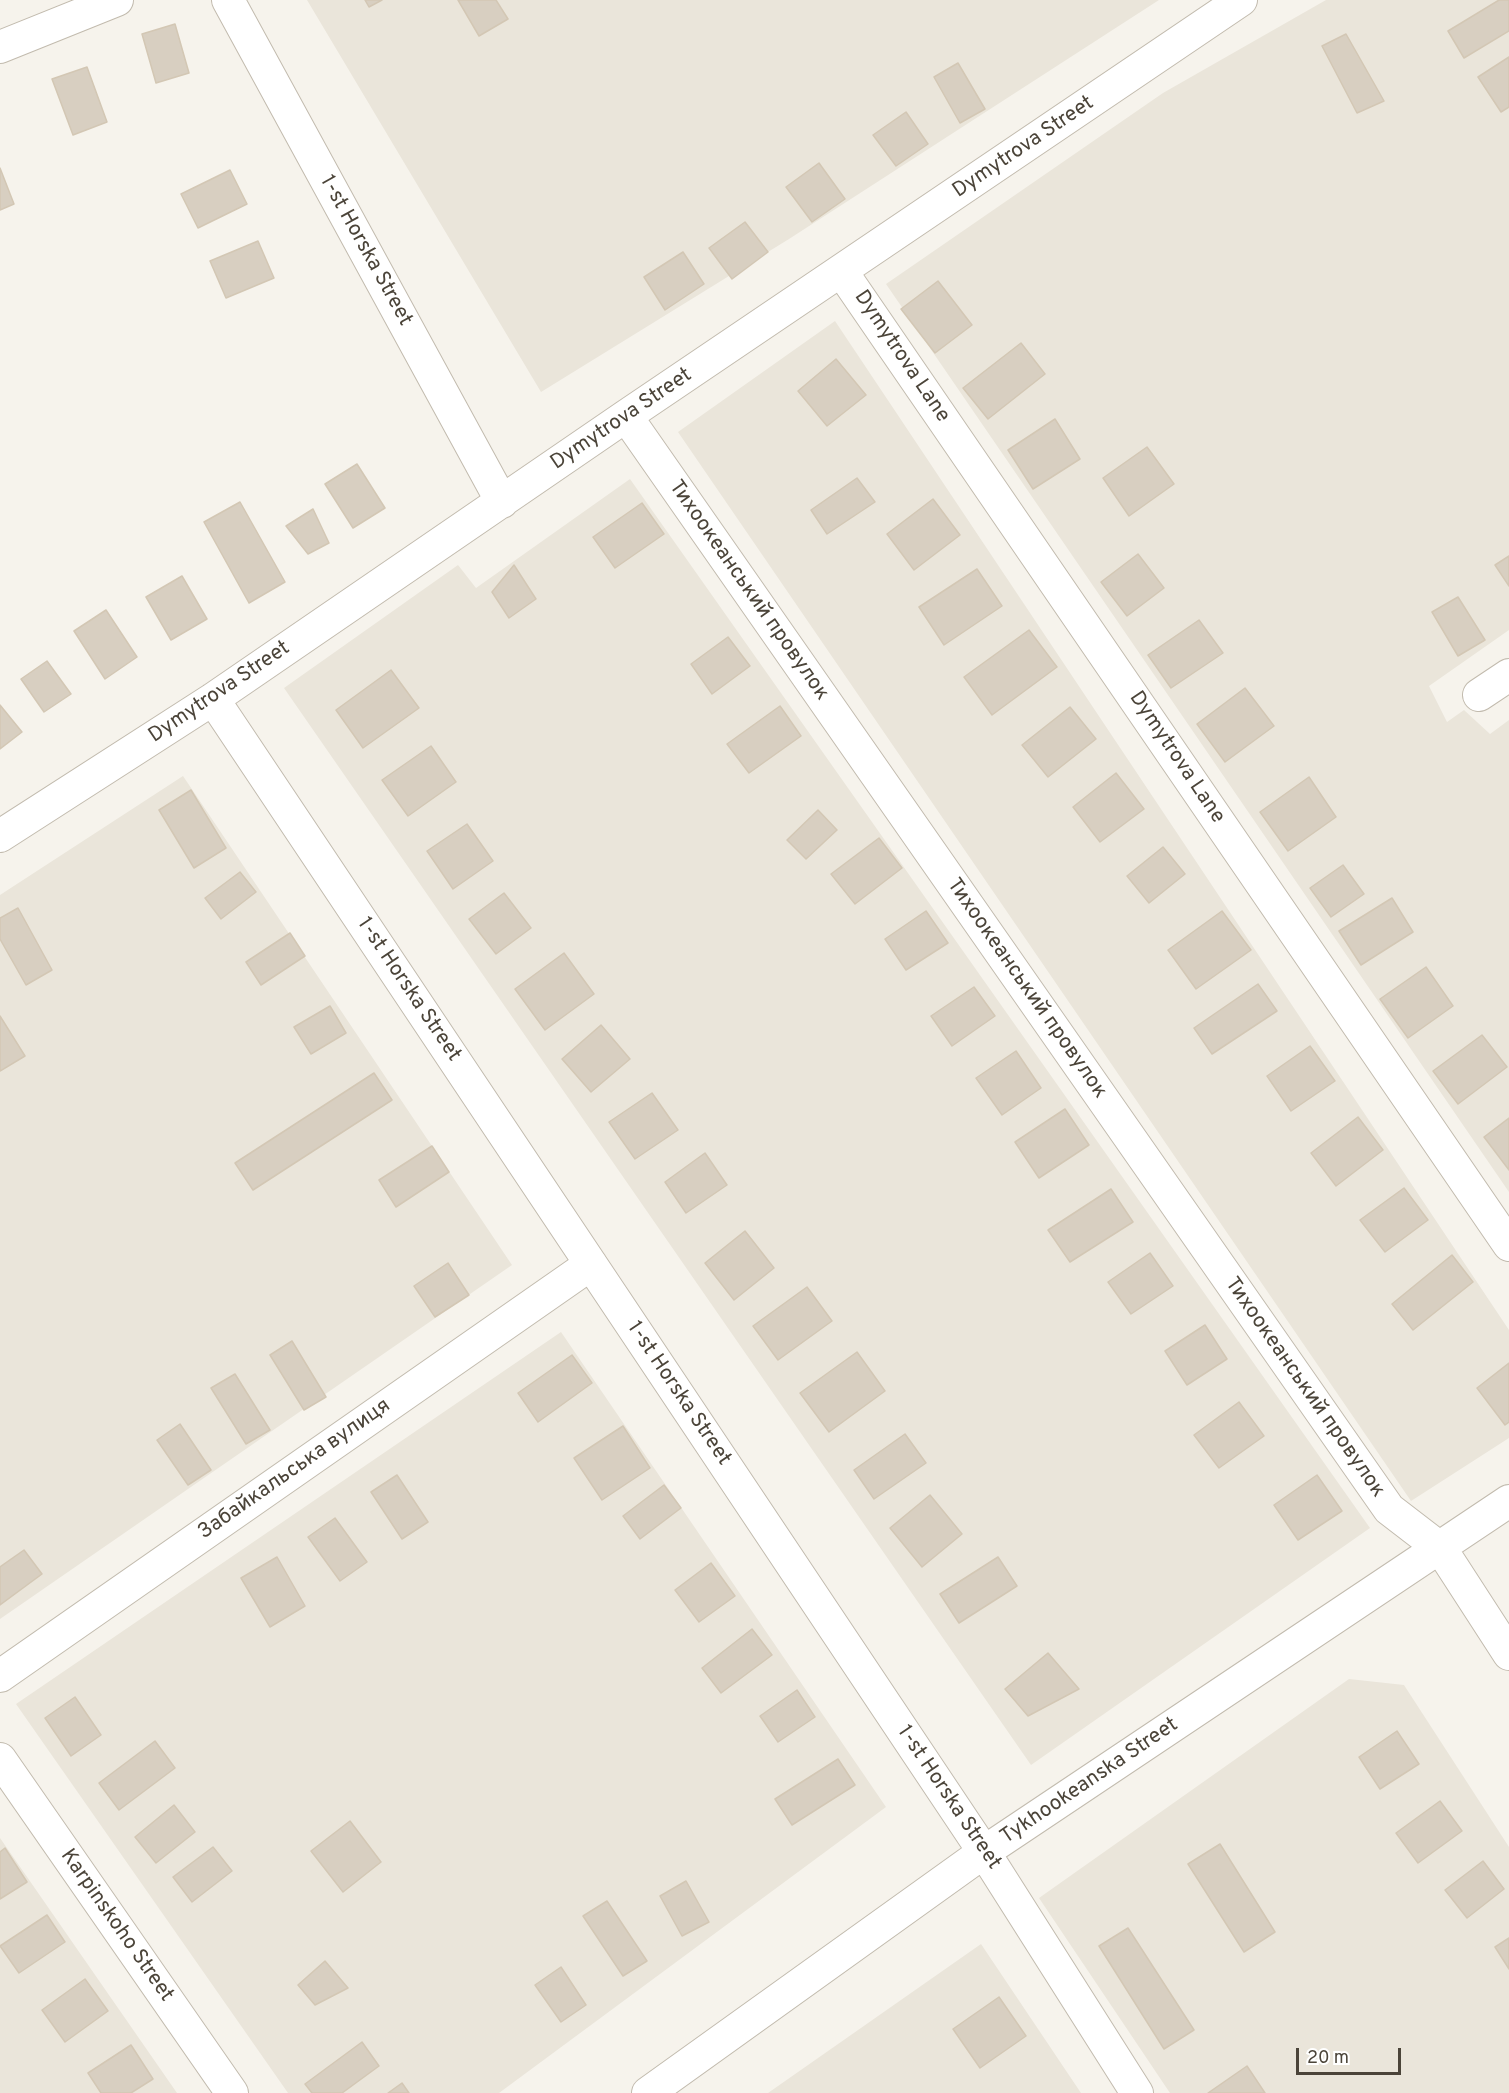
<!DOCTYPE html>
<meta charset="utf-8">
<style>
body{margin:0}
#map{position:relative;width:1509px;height:2093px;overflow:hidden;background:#f6f3ec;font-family:Overpass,sans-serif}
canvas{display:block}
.scale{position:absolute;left:1296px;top:2048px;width:105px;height:27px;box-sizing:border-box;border:3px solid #4b4439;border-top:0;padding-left:8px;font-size:18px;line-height:21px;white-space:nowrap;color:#4b4439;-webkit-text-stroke:4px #fff;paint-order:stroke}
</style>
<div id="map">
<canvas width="1509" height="2093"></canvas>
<div class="scale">20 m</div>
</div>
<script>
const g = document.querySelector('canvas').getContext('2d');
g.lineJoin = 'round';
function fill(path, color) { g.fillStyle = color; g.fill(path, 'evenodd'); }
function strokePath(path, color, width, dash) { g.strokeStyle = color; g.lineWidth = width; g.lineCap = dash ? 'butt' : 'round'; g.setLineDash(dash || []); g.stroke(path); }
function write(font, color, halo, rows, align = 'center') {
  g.font = font + ' Overpass,sans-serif'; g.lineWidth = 4.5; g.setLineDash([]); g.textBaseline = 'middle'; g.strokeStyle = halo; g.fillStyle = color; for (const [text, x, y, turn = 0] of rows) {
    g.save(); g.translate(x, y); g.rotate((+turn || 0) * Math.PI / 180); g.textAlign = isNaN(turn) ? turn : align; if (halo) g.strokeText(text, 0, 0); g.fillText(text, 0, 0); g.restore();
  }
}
fill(new Path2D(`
 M307,0H1159L789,239L541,392Z
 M1326,0H1509V630L1429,686L1447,722L1464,710L1490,734L1509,720V1192L886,284L1163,93Z
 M835,321L1509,1330V1438L1411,1501L678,432Z
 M630,479L1370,1528L1031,1765L284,688L458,565L476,588Z
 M183,776L512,1265L0,1619V895Z
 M561,1332L886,1807L499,2093H288L16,1704Z
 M1349,1679L1404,1685L1509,1847V2093H1170L1039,1898Z
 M0,1838L177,2093H0Z
 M981,1944L1081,2093H768Z`), '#eae5da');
const building = new Path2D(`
 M365,0H382L369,7Z
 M458,0H496L508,19L479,36Z
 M1499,0H1509V31L1464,58L1448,31Z
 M175,24L189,73L156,83L142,34Z
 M1346,34L1384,101L1357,113L1322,46Z
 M1509,57V107L1501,112L1478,77Z
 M958,63L985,109L960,123L934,77Z
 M87,67L107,122L73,135L52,79Z
 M906,112L928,144L896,166L873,135Z
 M819,163L845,199L812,222L786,187Z
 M0,168L14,204L0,210Z
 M230,170L247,204L198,228L181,194Z
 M745,222L768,252L732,279L709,248Z
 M258,241L274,278L226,298L210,261Z
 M683,252L704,284L665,310L644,277Z
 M938,281L972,325L935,353L901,309Z
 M1021,343L1045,374L988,419L963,388Z
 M836,359L866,395L827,426L798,391Z
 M1055,419L1080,459L1033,489L1008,450Z
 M1147,447L1174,484L1129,516L1103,478Z
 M357,464L385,508L353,528L325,484Z
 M857,478L875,502L827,534L811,510Z
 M933,499L960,535L914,570L887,534Z
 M240,502L285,582L249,603L204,522Z
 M642,503L664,534L615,568L593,537Z
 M313,509L329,543L308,554L286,526Z
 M1138,554L1164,588L1127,616L1101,582Z
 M1509,556V586L1495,565Z
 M514,565L536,599L509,618L492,592Z
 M977,569L1002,606L944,645L919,607Z
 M182,576L207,619L171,640L146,597Z
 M1458,597L1485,640L1458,656L1432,612Z
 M106,610L137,657L105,679L74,631Z
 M1199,620L1223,653L1171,688L1148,655Z
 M1029,630L1057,667L992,715L964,677Z
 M728,637L750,666L712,694L691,664Z
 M47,661L71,694L44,712L21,679Z
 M391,670L419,708L363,748L336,710Z
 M1245,688L1274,726L1225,762L1197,724Z
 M0,705L22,732L0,749Z
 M780,706L801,736L749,773L727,744Z
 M1070,707L1096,739L1048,777L1022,745Z
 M431,746L456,782L408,816L382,780Z
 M1116,773L1144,809L1100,842L1073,807Z
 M1309,777L1336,817L1288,851L1260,812Z
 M191,790L226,848L194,868L159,810Z
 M818,810L837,830L806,859L787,840Z
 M467,824L493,861L453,889L427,851Z
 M879,838L902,868L855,904L831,874Z
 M1163,847L1185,874L1149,903L1127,876Z
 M1343,865L1364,894L1331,917L1310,888Z
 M240,872L256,892L221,919L205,898Z
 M504,893L531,928L496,954L469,919Z
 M1392,898L1413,932L1361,965L1339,931Z
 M18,908L52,970L26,985L0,939V918Z
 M926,911L948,943L906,970L885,939Z
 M1222,911L1251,950L1196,989L1168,950Z
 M290,933L305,956L261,985L246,962Z
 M564,953L594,994L545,1030L515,989Z
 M1426,967L1453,1006L1408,1038L1380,999Z
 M1258,984L1277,1011L1212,1054L1194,1028Z
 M974,987L995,1016L952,1046L931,1016Z
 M330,1006L346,1033L311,1054L294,1027Z
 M0,1016L25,1056L0,1071Z
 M601,1025L630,1059L591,1092L562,1059Z
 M1482,1035L1507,1067L1458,1104L1433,1071Z
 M1310,1046L1335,1081L1291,1111L1267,1076Z
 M1016,1051L1041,1088L1002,1115L976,1078Z
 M374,1073L392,1100L253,1190L235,1163Z
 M652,1093L678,1130L635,1159L609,1122Z
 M1065,1109L1089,1145L1039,1178L1015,1142Z
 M1358,1117L1383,1150L1336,1186L1311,1153Z
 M1509,1118V1170L1484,1137Z
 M432,1146L449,1172L396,1207L379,1180Z
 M705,1153L727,1185L686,1213L665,1182Z
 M1404,1188L1428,1220L1385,1252L1360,1220Z
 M1111,1189L1133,1222L1070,1262L1048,1230Z
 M745,1231L774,1268L734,1300L705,1263Z
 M1150,1253L1173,1286L1131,1314L1108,1282Z
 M1452,1255L1473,1282L1413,1330L1392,1304Z
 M448,1263L469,1295L435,1317L414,1286Z
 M807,1287L832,1321L778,1360L753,1326Z
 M1205,1325L1227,1359L1187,1385L1165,1351Z
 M292,1341L326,1397L304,1410L270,1355Z
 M857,1352L885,1391L829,1432L800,1393Z
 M572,1355L592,1383L538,1422L518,1393Z
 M1509,1363V1422L1505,1425L1477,1388Z
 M235,1374L270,1430L246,1444L211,1388Z
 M1239,1402L1264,1436L1219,1468L1194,1435Z
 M180,1424L211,1470L188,1485L157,1440Z
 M623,1426L650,1468L602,1500L574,1458Z
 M905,1434L926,1463L874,1499L854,1470Z
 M397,1475L428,1522L402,1539L371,1492Z
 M1317,1475L1342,1511L1298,1540L1274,1505Z
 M664,1485L681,1508L640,1539L623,1516Z
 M930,1495L962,1534L922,1567L890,1528Z
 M335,1518L367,1562L340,1581L308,1537Z
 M24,1550L42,1574L0,1605V1567Z
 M277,1557L305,1606L270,1627L241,1578Z
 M998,1557L1017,1586L959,1623L940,1594Z
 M711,1563L735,1596L699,1622L675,1590Z
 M752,1629L772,1655L721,1693L702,1668Z
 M1048,1653L1079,1689L1028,1716L1005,1689Z
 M797,1690L815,1717L778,1742L760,1716Z
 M75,1697L101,1735L71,1756L45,1718Z
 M1397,1731L1419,1764L1380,1789L1359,1757Z
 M155,1741L175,1768L119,1810L99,1783Z
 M838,1759L855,1785L792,1825L775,1799Z
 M1440,1801L1462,1831L1418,1863L1396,1833Z
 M174,1805L195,1832L156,1863L135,1837Z
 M350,1821L381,1862L343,1892L311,1851Z
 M1220,1844L1275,1932L1244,1952L1188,1864Z
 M213,1847L232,1871L192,1902L173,1877Z
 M5,1848L27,1882L0,1899V1852Z
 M1483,1861L1504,1889L1467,1918L1445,1890Z
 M686,1881L709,1922L682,1936L660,1896Z
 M607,1901L647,1961L623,1976L583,1916Z
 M47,1915L65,1942L19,1973L0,1946Z
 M1128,1928L1194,2030L1164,2049L1099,1946Z
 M1509,1938V1969L1495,1947Z
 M325,1961L348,1988L315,2005L298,1985Z
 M561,1967L586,2005L561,2022L535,1985Z
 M85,1979L108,2011L65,2042L42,2010Z
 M999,1997L1026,2036L980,2068L953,2029Z
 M362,2042L379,2066L342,2093H312L305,2084Z
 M131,2045L153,2079L131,2093H101L88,2073Z
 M1247,2066L1265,2093H1208Z
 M402,2083L409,2093H388Z`);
fill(building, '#d8cfc1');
strokePath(building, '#d3c7b4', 1.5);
const street = new Path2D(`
 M228,0L502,502
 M0,47L117,0
 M842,272L1509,1245
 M626,416L1389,1509L1441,1549L1509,1654
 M1479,695L1509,675
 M213,699L984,1852L1137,2093
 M0,836L213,699L626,416L1241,0
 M0,1676L591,1264
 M0,1759L232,2093
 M648,2093L984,1852L1509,1501`);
strokePath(street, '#c2bbae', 34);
strokePath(street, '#fff', 32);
write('21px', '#4b4439', '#fff', [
 ["Dymytrova Street",1024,148,-34],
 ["1-st Horska Street",365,251,61],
 ["Dymytrova Lane",901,357,56],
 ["Dymytrova Street",622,420,-34],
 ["Тихоокеанський провулок",748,591,55],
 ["Dymytrova Street",220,693,-34],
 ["Dymytrova Lane",1176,758,56],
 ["Тихоокеанський провулок",1026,989,55],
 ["1-st Horska Street",408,990,56],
 ["Тихоокеанський провулок",1304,1388,55],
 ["1-st Horska Street",678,1394,56],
 ["Забайкальська вулиця",295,1470,-35],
 ["Tykhookeanska Street",1090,1782,-34],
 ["1-st Horska Street",948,1798,56],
 ["Karpinskoho Street",116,1926,55]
]);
</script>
